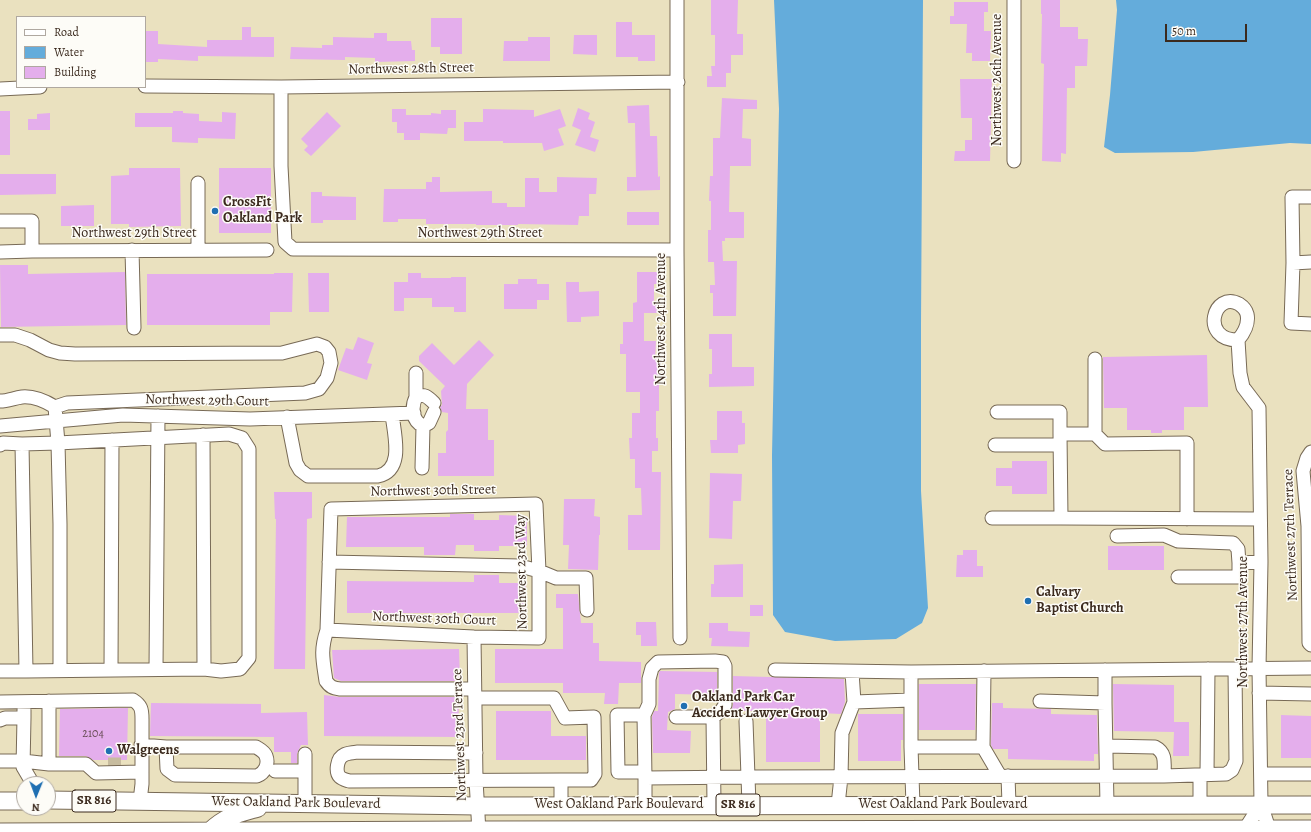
<!DOCTYPE html>
<style>
body{margin:0}
#map{position:relative;width:1311px;height:832px;overflow:hidden;background:#eae1bf;font-family:Alegreya,serif}
canvas{display:block}
.legend{position:absolute;left:16px;top:16px;width:130px;height:72px;box-sizing:border-box;background:#fdfcf7;border:1px solid #afa8a0;margin:0;padding:5px 7px;list-style:none;font-size:12px;color:#3b2a1e}
.legend li{display:flex;align-items:center;gap:8px;height:20px}
.legend b{width:20px;border:1px solid #afa8a0}
.north{position:absolute;left:16px;top:776px;width:40px;height:40px;box-sizing:border-box;background:#fdfcf7;border:1px solid #afa8a0;border-radius:50%;rotate:181deg;font-size:11px;font-weight:700;line-height:16px;text-align:center;color:#3b2a1e}
.north::after{content:'';display:block;margin:auto;width:14px;height:18px;background:#1f6fb2;clip-path:polygon(50% 0,100% 100%,50% 72%,0 100%)}
.scale{position:absolute;left:1165px;top:24px;width:82px;height:18px;box-sizing:border-box;border:2px solid #3b2a1e;border-top:0;padding-left:5px;font-size:12px;line-height:14px;white-space:nowrap;color:#3b2a1e;-webkit-text-stroke:3px #fdfcf7;paint-order:stroke}
</style>
<div id="map">
<canvas width="1311" height="832"></canvas>
<ul class="legend">
<li><b style="height:5px;background:#fff"></b>Road</li>
<li><b style="height:11px;background:#64acdb"></b>Water</li>
<li><b style="height:11px;background:#e4aeec"></b>Building</li>
</ul>
<div class="north">N</div>
<div class="scale">50 m</div>
</div>
<script>
const g = document.querySelector('canvas').getContext('2d');
g.lineJoin = 'round';
function fill(path, color) { g.fillStyle = color; g.fill(path, 'evenodd'); }
function strokePath(path, color, width, dash) { g.strokeStyle = color; g.lineWidth = width; g.lineCap = dash ? 'butt' : 'round'; g.setLineDash(dash || []); g.stroke(path); }
function write(font, color, halo, rows, align = 'center') {
  g.font = font + ' Alegreya,serif'; g.lineWidth = 3; g.setLineDash([]); g.textBaseline = 'middle'; g.strokeStyle = halo; g.fillStyle = color; for (const [text, x, y, turn = 0] of rows) {
    g.save(); g.translate(x, y); g.rotate((+turn || 0) * Math.PI / 180); g.textAlign = isNaN(turn) ? turn : align; if (halo) g.strokeText(text, 0, 0); g.fillText(text, 0, 0); g.restore();
  }
}
fill(new Path2D(`
 M774,0H923L921,323V491L928,608L922,623L896,639L835,641L785,632L773,615L772,455L779,109Z
 M1116,0H1311V144L1290,143L1193,152L1115,153L1104,147L1110,95L1117,10Z`), '#64acdb');
fill(new Path2D(`
 M711,0H738L737,34H743V55H731V73H726V87H707V76H712L711,66H715V35H711Z
 M1041,0H1060V27H1078V39H1088L1087,66H1075V88H1067L1066,154L1061,153V162L1042,161L1044,64L1041,63L1042,14H1041Z
 M954,2H988V12H984V31H991L990,61H972V53H966L967,24H950V16H954Z
 M431,18H462V54H440V47H431Z
 M616,22H632V35H655V61H638V57H616Z
 M242,27H251V37H274V57L198,56V61L158,59V62H145V31H158V44L207,47V40H242Z
 M374,33H387V41H411L412,50H415V61L375,62V58L345,57V60L290,59L291,47L322,48V45H333V37L374,38Z
 M574,35H597V55L573,54Z
 M528,37H550V61H503L504,41H528Z
 M960,79H992L990,161H954L955,151H965V140H972V118H961Z
 M722,98L757,100V109H743L742,138L751,139V166H730L729,212H744V238H725V241H722L723,261H737L736,316H713V293H710V285H715L714,262H708V230H711V201H709L710,176H713V138H720Z
 M649,105L650,136H657L658,177L660,176V190L627,191V177H636L635,123H628L627,106Z
 M578,108L590,113L588,119L595,122L590,137L599,140L595,152L575,145L581,130L572,126Z
 M392,109H406V115H431V113L441,114V110H456V128H448L447,134L420,133V140H404V133H397V122H392Z
 M483,109L534,110V117L560,109L566,126L558,129L564,145L544,151L542,143H503V141H464V122H483Z
 M0,111H10V155H0Z
 M173,111H183V113L199,114V121L222,122V112L236,113L235,139L198,138V143L172,142V127H135V113H173Z
 M327,112L341,126L311,156L304,150L308,146L301,139Z
 M50,113V130H28V119H37V114Z
 M129,168H180L181,226L129,227V224H111V176L129,175Z
 M219,168H271V233H219Z
 M0,174H56V194L0,195Z
 M432,177H440V192L492,191V203H507V207H525V178H539V192H557V177L597,178L596,194H589V216H579L578,225L518,224V225H476V224H426V219H398V222H383L384,189H426V182H432Z
 M311,192H322V196L356,197V220H323V223H311Z
 M94,205V226H61V206Z
 M627,212H659V225H627Z
 M0,265H28V274L125,272L126,325L1,327Z
 M637,272H659V284H654V302H660V313H644V341H656L655,359H659V411H656V438H658V451H652V472H661L660,550H628V515H642L641,488H635V459H630L629,438H632V413H640V392H626V354H620V344H623V322H633V303L637,302Z
 M274,273H293L292,312H270V325H147V274H274Z
 M308,273H329V312H309Z
 M408,273H421V278H451V277H466V312H454V307H432V298H404V311H394V282H408Z
 M518,279H537V284H549V300H537V309H504V284H518Z
 M566,282H579V292L599,291V316L581,317V322H567Z
 M709,334H732V367H754V386L709,387V374H712V349H709Z
 M358,337L374,343L367,363L372,364L367,380L338,370L346,348L353,350Z
 M479,340L494,355L467,384L466,409H488V440H494V476H438V453H446V432L448,430V413L442,412L440,407L442,405L441,391L445,386L419,361V356L432,343L454,365Z
 M1207,355L1208,407H1184V430H1162V433H1151V430H1127V408H1104L1103,357Z
 M717,411H742V423H745V444L738,445V453H711L710,440H717Z
 M1012,461H1047V494H1012V486H996V468H1012Z
 M710,473L742,474L741,501H733L732,539L709,538Z
 M274,492H312V518L307,519L305,669H274L276,519H275Z
 M564,499H595L594,516L600,517V535H599L598,570L568,569L569,545H563Z
 M450,514H474V520H499V515L527,516V546H499V551H474V545H456L455,555H424V547H346L347,517H450Z
 M1108,546H1164V570H1108Z
 M963,550H977V566H983V577H956L957,555H963Z
 M743,564V597H711V584H714V565Z
 M474,575H499V583H526V613H347V581L474,582Z
 M556,594H578L581,623H593V643H599V661L641,662V683H619L618,704H604L605,693H563V683H495V649H563V608H556Z
 M750,605H763V616H750Z
 M636,622H656L657,646H641V635H636Z
 M709,623H728V631L750,632L749,647L711,646L712,638H709Z
 M459,649L460,681H341L334,678L332,650Z
 M660,671L717,672V695L675,694V709L668,712L667,730L691,731L690,753H653L652,717L654,711H658L659,673Z
 M733,676L844,679L845,702L841,714L820,713V762H766V711H731L733,705Z
 M919,684H976L975,730H919Z
 M1113,684L1174,685V722H1189V756H1173L1174,732L1114,731Z
 M324,695L340,697H459L458,737L324,736Z
 M151,703L261,704V713L307,712L308,745H301L297,754V763H291V752H274V737L150,736Z
 M992,703H1003V708L1051,709V714L1097,715L1098,754H1094V761L1008,759V749H993L991,745Z
 M128,708L127,760H93L86,756H59L60,709Z
 M496,711H551V736H586V760H496Z
 M858,714H903V740H901V761H858Z
 M1281,715L1311,716V758H1281Z`), '#e4aeec');
strokePath(new Path2D(`
 M108,764H124`), '#c7bc9f', 13, [13, 6]);
const minor = new Path2D(`
 M677,0V250L680,638
 M145,86L281,87L678,82
 M281,87V166L285,242L293,249L677,250
 M0,89L40,87
 M1014,161V0
 M1311,197H1292L1293,263L1291,323L1311,324
 M0,221H32V251
 M132,250L134,328
 M198,250V183
 M0,252L32,251L267,250
 M1293,263L1311,262
 M0,335H15L30,340L49,350L60,353L75,354L282,353L317,344L325,347L329,352L331,363L327,378L319,389L305,393L67,403L55,407C45,401 33,396 22,397C14,398 8,401 0,401
 M1238,340C1199,340 1214,290 1239,304C1242,306 1246,310 1247,314C1249,323 1244,333 1238,340L1240,373L1243,387L1259,408L1261,562L1259,668L1261,804L1245,829V832
 M1095,359V434
 M416,397V373
 M55,407L58,443L22,444L26,671L204,669L221,671L240,669L249,658V449L242,438L229,434L58,443L60,524V670
 M434,412L429,423L423,426C412,421 411,407 416,397C424,393 428,397 434,403
 M997,412H1060V434
 M287,417L296,463L300,470L308,476H378C405,470 394,434 392,414
 M0,426L123,415L250,419L414,413
 M203,435L204,669
 M0,445L3,443L22,444
 M995,445H1060
 M1311,452L1307,458L1303,471L1308,526L1309,643L1311,645
 M422,468L423,426
 M992,518H1061
 M1187,519V443L1105,444L1095,434H1060L1061,518L1260,519
 M1117,536L1164,535L1178,541L1233,543L1238,549L1239,563
 M329,562L520,566L539,571L556,578H586L587,610
 M1178,577H1239V563L1261,562
 M327,630L474,637L539,638V571L536,504L331,509L327,630C320,651 323,660 326,681C330,687 333,688 340,689H474
 M474,637L476,780L479,832
 M156,669L158,416
 M111,670L112,440
 M775,670L911,672L1311,668
 M0,671H26
 M911,672V747
 M1259,693L1311,694
 M475,698H554L565,718L594,717L595,774L591,780H561
 M49,701V764
 M1040,701L1105,703V670
 M0,702L133,700C141,705 142,709 142,719V784L140,801
 M854,702L911,700
 M1105,703L1107,805
 M644,715H617L618,772H645
 M676,717H713L714,805
 M24,718L23,767L33,784
 M0,720L5,718H24V710
 M746,721L748,777L1164,776L1226,774L1232,770L1236,761L1235,669
 M141,745L166,747H256C259,749 264,751 266,756C269,764 265,773 257,776L175,775L167,769L166,747
 M1106,746L1155,747C1167,753 1164,764 1164,776
 M983,747L984,671
 M476,753L357,752C353,753 347,753 344,755C337,758 335,772 340,777C342,779 346,780 349,781L561,780V805
 M305,754V803
 M0,761H23L49,764H86L96,773L142,772
 M275,771H305
 M1207,774L1208,669
 M1261,774H1311
 M1200,775V805
 M1008,776L1009,804
 M645,778L644,715L649,704V679L652,668L658,662L715,661L723,662L725,666V705L721,711L713,717
 M1261,804L1270,832
 M838,805L841,777L842,733L854,702L852,672
 M913,805L911,747H983L1000,776
 M645,806V778L748,777L749,805`);
const major = new Path2D(`
 M48,800L478,806L1311,805
 M0,801H24
 M210,831C226,816 237,814 258,808
 M0,832L479,830L1311,829`);
strokePath(minor, '#786a56', 15);
strokePath(major, '#786a56', 19);
strokePath(minor, '#fff', 13);
strokePath(major, '#fff', 17);
for (const [x, y, r, color] of [
 [215,211,4,"#1f6fb2"],
 [1028,601,4,"#1f6fb2"],
 [684,706,4,"#1f6fb2"],
 [109,751,4,"#1f6fb2"]
]) { const dot = new Path2D(); dot.arc(x, y, r, 0, 2 * Math.PI); g.fillStyle = color; g.fill(dot); strokePath(dot, '#fdfcf7', 1.5); }
write('12px', '#654b52', null, [
 ["2104",93,734]
]);
for (const [x, y, w] of [
 [94,801,44],
 [738,805,44]
]) { const box = new Path2D(); box.roundRect(x - w / 2, y - 11, w, 22, 3); g.fillStyle = '#fdfcf7'; g.fill(box); strokePath(box, '#3b2a1e', 1); }
write('bold 13px', '#3b2a1e', null, [
 ["SR 816",94,801],
 ["SR 816",738,805]
]);
write('14px', '#3b2a1e', '#fdfcf7', [
 ["Northwest 28th Street",411,69,-1],
 ["Northwest 26th Avenue",998,80,-90],
 ["Northwest 29th Street",134,234],
 ["Northwest 29th Street",480,234],
 ["Northwest 24th Avenue",662,319,-90],
 ["Northwest 29th Court",207,401,1],
 ["Northwest 30th Street",433,491,-1],
 ["Northwest 27th Terrace",1291,535,-92],
 ["Northwest 23rd Way",522,572,-91],
 ["Northwest 30th Court",434,619,2],
 ["Northwest 27th Avenue",1244,622,-90],
 ["Northwest 23rd Terrace",460,735,-92],
 ["West Oakland Park Boulevard",296,803,1],
 ["West Oakland Park Boulevard",619,805],
 ["West Oakland Park Boulevard",943,805]
]);
write('bold 14px', '#3b2a1e', '#fdfcf7', [
 ["CrossFit",223,203],
 ["Oakland Park",223,219],
 ["Calvary",1036,593],
 ["Baptist Church",1036,609],
 ["Oakland Park Car",692,698],
 ["Accident Lawyer Group",692,714],
 ["Walgreens",117,751]
], 'left');
</script>
